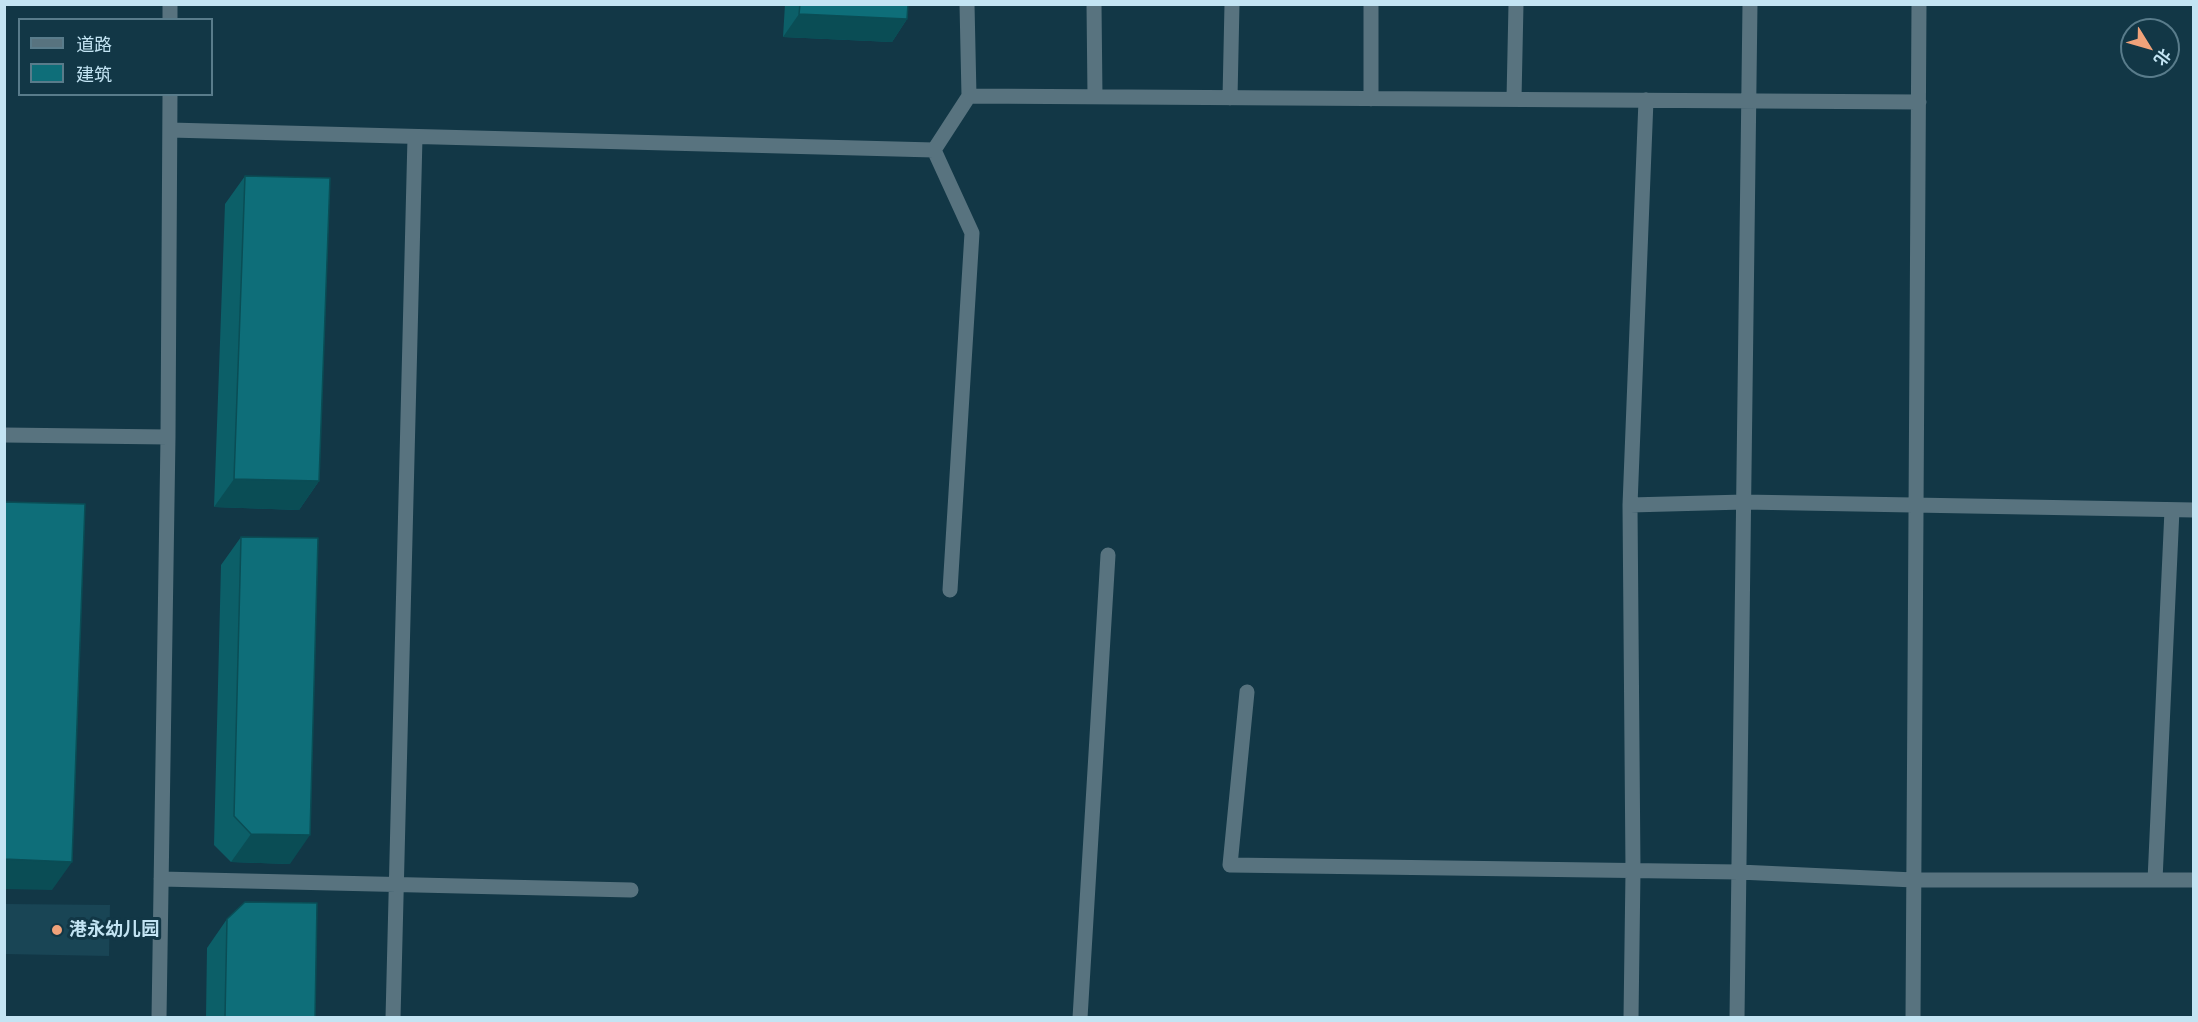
<!DOCTYPE html>
<meta charset="utf-8">
<style>
body{margin:0}
#map{position:relative;width:2198px;height:1022px;overflow:hidden;background:#123746;font-family:"Source Serif 4","Noto Sans SC",serif}
canvas{display:block}
.frame{position:absolute;inset:0;border:6px solid #c3e4f3;pointer-events:none}
.legend{position:absolute;left:18px;top:18px;width:195px;height:78px;box-sizing:border-box;background:#123746;border:2px solid #597c8b;margin:0;padding:8px 10px;list-style:none;font-size:18px;color:#c3e4f3}
.legend li{display:flex;align-items:center;gap:12px;height:30px}
.legend b{width:30px;border:2px solid #597c8b}
.north{position:absolute;left:2120px;top:18px;width:60px;height:60px;box-sizing:border-box;background:#123746;border:2px solid #597c8b;border-radius:50%;rotate:127deg;font-size:16px;font-weight:700;line-height:24px;text-align:center;color:#c3e4f3}
.north::after{content:'';display:block;margin:auto;width:21px;height:27px;background:#f0a27a;clip-path:polygon(50% 0,100% 100%,50% 72%,0 100%)}
</style>
<div id="map">
<canvas width="2198" height="1022"></canvas>
<div class="frame"></div>
<ul class="legend">
<li><b style="height:8px;background:#58737f"></b>道路</li>
<li><b style="height:16px;background:#0e6e79"></b>建筑</li>
</ul>
<div class="north">北</div>
</div>
<script>
const g = document.querySelector('canvas').getContext('2d');
g.lineJoin = 'round';
function fill(path, color) { g.fillStyle = color; g.fill(path, 'evenodd'); }
function strokePath(path, color, width, dash) { g.strokeStyle = color; g.lineWidth = width; g.lineCap = dash ? 'butt' : 'round'; g.setLineDash(dash || []); g.stroke(path); }
function write(font, color, halo, rows, align = 'center') {
  g.font = font + ' "Source Serif 4","Noto Sans SC",serif'; g.lineWidth = 6; g.setLineDash([]); g.textBaseline = 'middle'; g.strokeStyle = halo; g.fillStyle = color; for (const [text, x, y, turn = 0] of rows) {
    g.save(); g.translate(x, y); g.rotate((+turn || 0) * Math.PI / 180); g.textAlign = isNaN(turn) ? turn : align; if (halo) g.strokeText(text, 0, 0); g.fillText(text, 0, 0); g.restore();
  }
}
fill(new Path2D(`
 M5,904L110,905L109,956L5,954Z`), '#194555');
strokePath(new Path2D(`
 M967,4L969,96
 M1094,4L1095,97
 M170,20V4
 M1230,98L1232,4
 M1371,99V4
 M1514,99L1516,4
 M170,130L934,150L972,233L950,590
 M934,150L969,96L1919,102
 M4,435L168,437
 M1630,505L1646,100
 M1247,692L1230,865L1739,872L1914,880H2194
 M161,879L631,890
 M2155,880L2172,510
 M159,1018L168,437L170,94
 M393,1018L415,137
 M1080,1018L1108,555
 M1631,1018L1633,871L1630,505L1744,502L2194,510
 M1737,1018L1750,4
 M1913,1018L1919,4`), '#58737f', 15);
fill(new Path2D(`
 M785,4H908L907,19L892,42L783,37Z
 M245,176L319,481L299,510L214,507L225,204Z
 M241,537L290,864L231,862L214,845L221,565Z
 M227,919L315,1017H206L207,948Z`), '#0c5f68');
fill(new Path2D(`
 M799,14L907,19L892,42L783,37Z
 M234,479L319,481L299,510L214,507Z
 M251,834L310,835L290,864L231,862Z
 M4,859L72,862L52,890L4,889Z`), '#0a4d55');
const building = new Path2D(`
 M800,4H908L907,19L799,14Z
 M245,176L330,178L319,481L234,479Z
 M4,502L85,504L72,862L4,859Z
 M241,537L318,538L310,835L251,834L234,816Z
 M245,902L317,903L315,1017H225L227,919Z`);
fill(building, '#0e6e79');
strokePath(building, '#0a4d55', 1.5);
for (const [x, y, r, color] of [
 [57,930,6,"#f0a27a"]
]) { const dot = new Path2D(); dot.arc(x, y, r, 0, 2 * Math.PI); g.fillStyle = color; g.fill(dot); strokePath(dot, '#123746', 2); }
write('bold 18px', '#c3e4f3', '#123746', [
 ["港永幼儿园",69,930]
], 'left');
</script>
